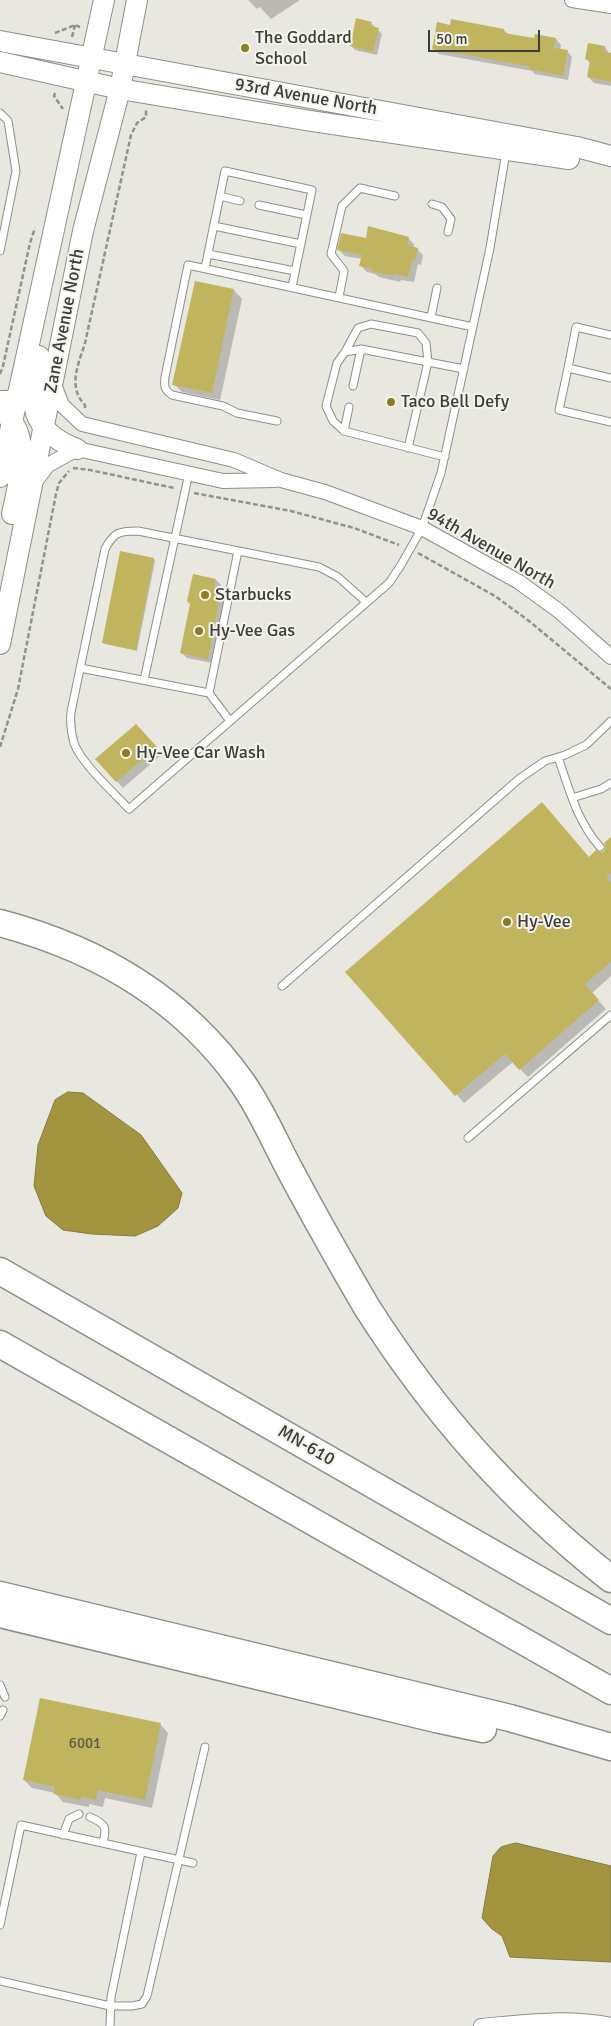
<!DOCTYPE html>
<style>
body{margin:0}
#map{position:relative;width:611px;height:2026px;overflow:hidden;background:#e9e8e0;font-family:Signika,sans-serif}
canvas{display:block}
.scale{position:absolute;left:428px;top:30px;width:112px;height:22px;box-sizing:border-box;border:2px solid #3d3d3a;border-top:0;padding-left:6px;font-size:15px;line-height:18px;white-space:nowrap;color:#3d3d3a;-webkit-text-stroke:4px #f6f5ed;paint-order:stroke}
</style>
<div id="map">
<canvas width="611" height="2026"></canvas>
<div class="scale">50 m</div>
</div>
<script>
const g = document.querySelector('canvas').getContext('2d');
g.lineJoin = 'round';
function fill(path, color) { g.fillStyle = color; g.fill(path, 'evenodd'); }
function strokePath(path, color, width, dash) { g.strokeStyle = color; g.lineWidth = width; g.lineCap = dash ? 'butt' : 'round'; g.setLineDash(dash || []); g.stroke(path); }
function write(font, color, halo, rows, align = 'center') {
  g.font = font + ' Signika,sans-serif'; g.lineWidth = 4; g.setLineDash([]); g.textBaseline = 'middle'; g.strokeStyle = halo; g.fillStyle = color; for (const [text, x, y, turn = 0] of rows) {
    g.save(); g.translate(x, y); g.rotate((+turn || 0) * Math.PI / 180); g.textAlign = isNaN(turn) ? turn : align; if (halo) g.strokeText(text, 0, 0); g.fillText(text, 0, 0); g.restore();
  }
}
const water = new Path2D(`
 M68,1092L83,1093L141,1135L182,1193L178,1208L158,1226L135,1236L92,1234L63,1230L46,1216L34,1186L38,1145L55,1100Z
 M516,1843L611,1866V1962L510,1957L502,1936L492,1929L482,1918L493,1856L501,1847Z`);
fill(water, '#a39540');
strokePath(water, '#847b3e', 1);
fill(new Path2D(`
 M248,0H300L271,19L260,7L257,9Z
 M371,23L382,34L377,55L355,50L351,46Z
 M451,26L504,30L509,35L535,40L556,39L561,45L560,50L567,51L572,57L568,80L535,74L532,71L439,54L433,48Z
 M605,47L611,55V86L594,83L588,77L590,63L586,59Z
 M408,238L414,244L413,248L417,249L423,255L421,265L418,264L414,282L401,280L400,282L379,277L375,274L367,272L361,266L362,259L345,256L339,250L367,240Z
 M196,282L234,290L242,299L220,400L182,392L174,384Z
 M153,559L155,561L137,651L105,644L103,643Z
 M216,580L221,585L220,589L227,595L213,663L187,658L182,653L192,604Z
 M142,731L162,754L123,788L97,759Z
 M611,841V976L592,993L606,1009L528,1077L513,1062L464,1103L347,972L605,852Z
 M160,1724L168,1733L152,1808L105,1798L103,1807L89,1804V1807L63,1802L55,1793L32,1788L24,1780Z`), '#0003');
fill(new Path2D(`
 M356,18L372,22L370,26L379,28L373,52L350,46Z
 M451,19L504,29V33L534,38L535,34L556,38L554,48L568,50L563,76L529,69V66L432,49L437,22L450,25Z
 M588,43L605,46L604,52L611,53V82L587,77L590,61L585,59Z
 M368,226L409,237L407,245L418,248L415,260L413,259L408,277L395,274L394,276L371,271L372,269L359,266L362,255L337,250L341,233L366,238Z
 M195,281L234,289L212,393L172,385Z
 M120,551L154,558L136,650L102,643Z
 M193,574L216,579L214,587L222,588L208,659L180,653L190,604L187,601Z
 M136,724L157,747L116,782L95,759Z
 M542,802L589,857L596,850L600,852L604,851L605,847L604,843L611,837V873L606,877L611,882V962L585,984L599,1000L519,1070L505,1054L455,1096L345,972Z
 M40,1698L161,1723L145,1800L98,1790L96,1800L81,1797V1800L53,1794L55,1787L23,1780Z`), '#c1b45f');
const lane = new Path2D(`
 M0,113L8,121L16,171L0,251
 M220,196L240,201
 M432,204L442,207L451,219L448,232
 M259,205L306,215
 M214,226L301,244
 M208,254L295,271
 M205,268L225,171L312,190L292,287
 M339,297L344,271L331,254L342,206L360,188L395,196
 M431,317L437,288
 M345,352L358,328L371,324L418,333L426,343L428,362L408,448
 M568,368L576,327L611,335
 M611,378L568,368L559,410L611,422
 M353,386L361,349
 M277,421L237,413L223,406L172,395C164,390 164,386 165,377L188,265L473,327
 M344,431L349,407
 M445,457L344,431L333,421L326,406L337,363L345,352L361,349L464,369
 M366,602L338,577L319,567L138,531C119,531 114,532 105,549L71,712C70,722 71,732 74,743C81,763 114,793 129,809L389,583L401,565L422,528L441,473L490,248L506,152
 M80,668L209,693L230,721
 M144,680L189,473
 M209,693L238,551
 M558,757C569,789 577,821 600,847
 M572,798L601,789L611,783
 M282,986L519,779L545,761L565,755L586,745L611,721
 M468,1138L611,1015
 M0,1685L5,1697
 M0,1716L3,1710
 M90,1817C106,1824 107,1827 103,1843
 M63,1835L69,1819L79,1814
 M0,1925L21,1825L193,1863
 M0,1981L110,2006H132L142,2004L147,1996L205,1747
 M110,2026L111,1997L141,1852`);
const street = new Path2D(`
 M572,0L611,6
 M53,382L62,405L82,424L234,460L281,480L325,492L422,528L519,582L559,611L611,657
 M0,398H9L19,392
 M35,482L48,465L77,449L223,481L275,480
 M481,2026C524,2022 568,2016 611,2025`);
const secondary = new Path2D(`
 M0,41L577,147L611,156
 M0,62L120,89L311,121L569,159
 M39,356C29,402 28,430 77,449
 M0,409C6,415 13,421 17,430C27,453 17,491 12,514
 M0,477L104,0
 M0,644L83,231L120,89L137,0`);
const highway = new Path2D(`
 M0,923C98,949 182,998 241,1081C262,1110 275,1143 292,1174C316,1219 341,1263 366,1306C434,1413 511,1500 611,1579
 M0,1271L611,1621
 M0,1344L611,1691
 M0,1595L510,1718L611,1747
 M0,1614L436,1719L483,1729`);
strokePath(lane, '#8f8e87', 9);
strokePath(street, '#8f8e87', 16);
strokePath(secondary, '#8f8e87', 22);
strokePath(highway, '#8f8e87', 29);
strokePath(new Path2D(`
 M55,33L75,25L80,27
 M72,37L75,25
 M55,93L54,96L63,109
 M0,374L3,366L30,243L35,228
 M85,408V405C67,387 79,363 85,343L131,135L137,123L146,117V110
 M73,468L90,470L174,488
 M194,493L291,511L354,528L399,545
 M418,553L495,596L529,621L611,689
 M0,747L18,689L56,494L59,483L69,471`), '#92928c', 2.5, [5, 2.5]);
strokePath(lane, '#fff', 7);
strokePath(street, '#fff', 14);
strokePath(secondary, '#fff', 20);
strokePath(highway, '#fff', 26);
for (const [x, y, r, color] of [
 [245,48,5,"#8a7d23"],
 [391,402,5,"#8a7d23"],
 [205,595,5,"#8a7d23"],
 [199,631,5,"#8a7d23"],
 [126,753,5,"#8a7d23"],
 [507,922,5,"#8a7d23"]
]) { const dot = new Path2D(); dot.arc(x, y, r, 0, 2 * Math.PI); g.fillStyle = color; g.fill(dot); strokePath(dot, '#f6f5ed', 2); }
write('15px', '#5e5b43', null, [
 ["6001",85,1744]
]);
write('18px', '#3d3d3a', '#f6f5ed', [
 ["The Goddard",255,38],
 ["School",255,59],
 ["Taco Bell Defy",401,402],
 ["Starbucks",215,595],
 ["Hy-Vee Gas",209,631],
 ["Hy-Vee Car Wash",136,753],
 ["Hy-Vee",517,922]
], 'left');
write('18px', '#3d3d3a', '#f6f5ed', [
 ["93rd Avenue North",306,97,10],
 ["Zane Avenue North",65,321,-79],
 ["94th Avenue North",491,549,30],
 ["MN-610",306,1446,30]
]);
</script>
